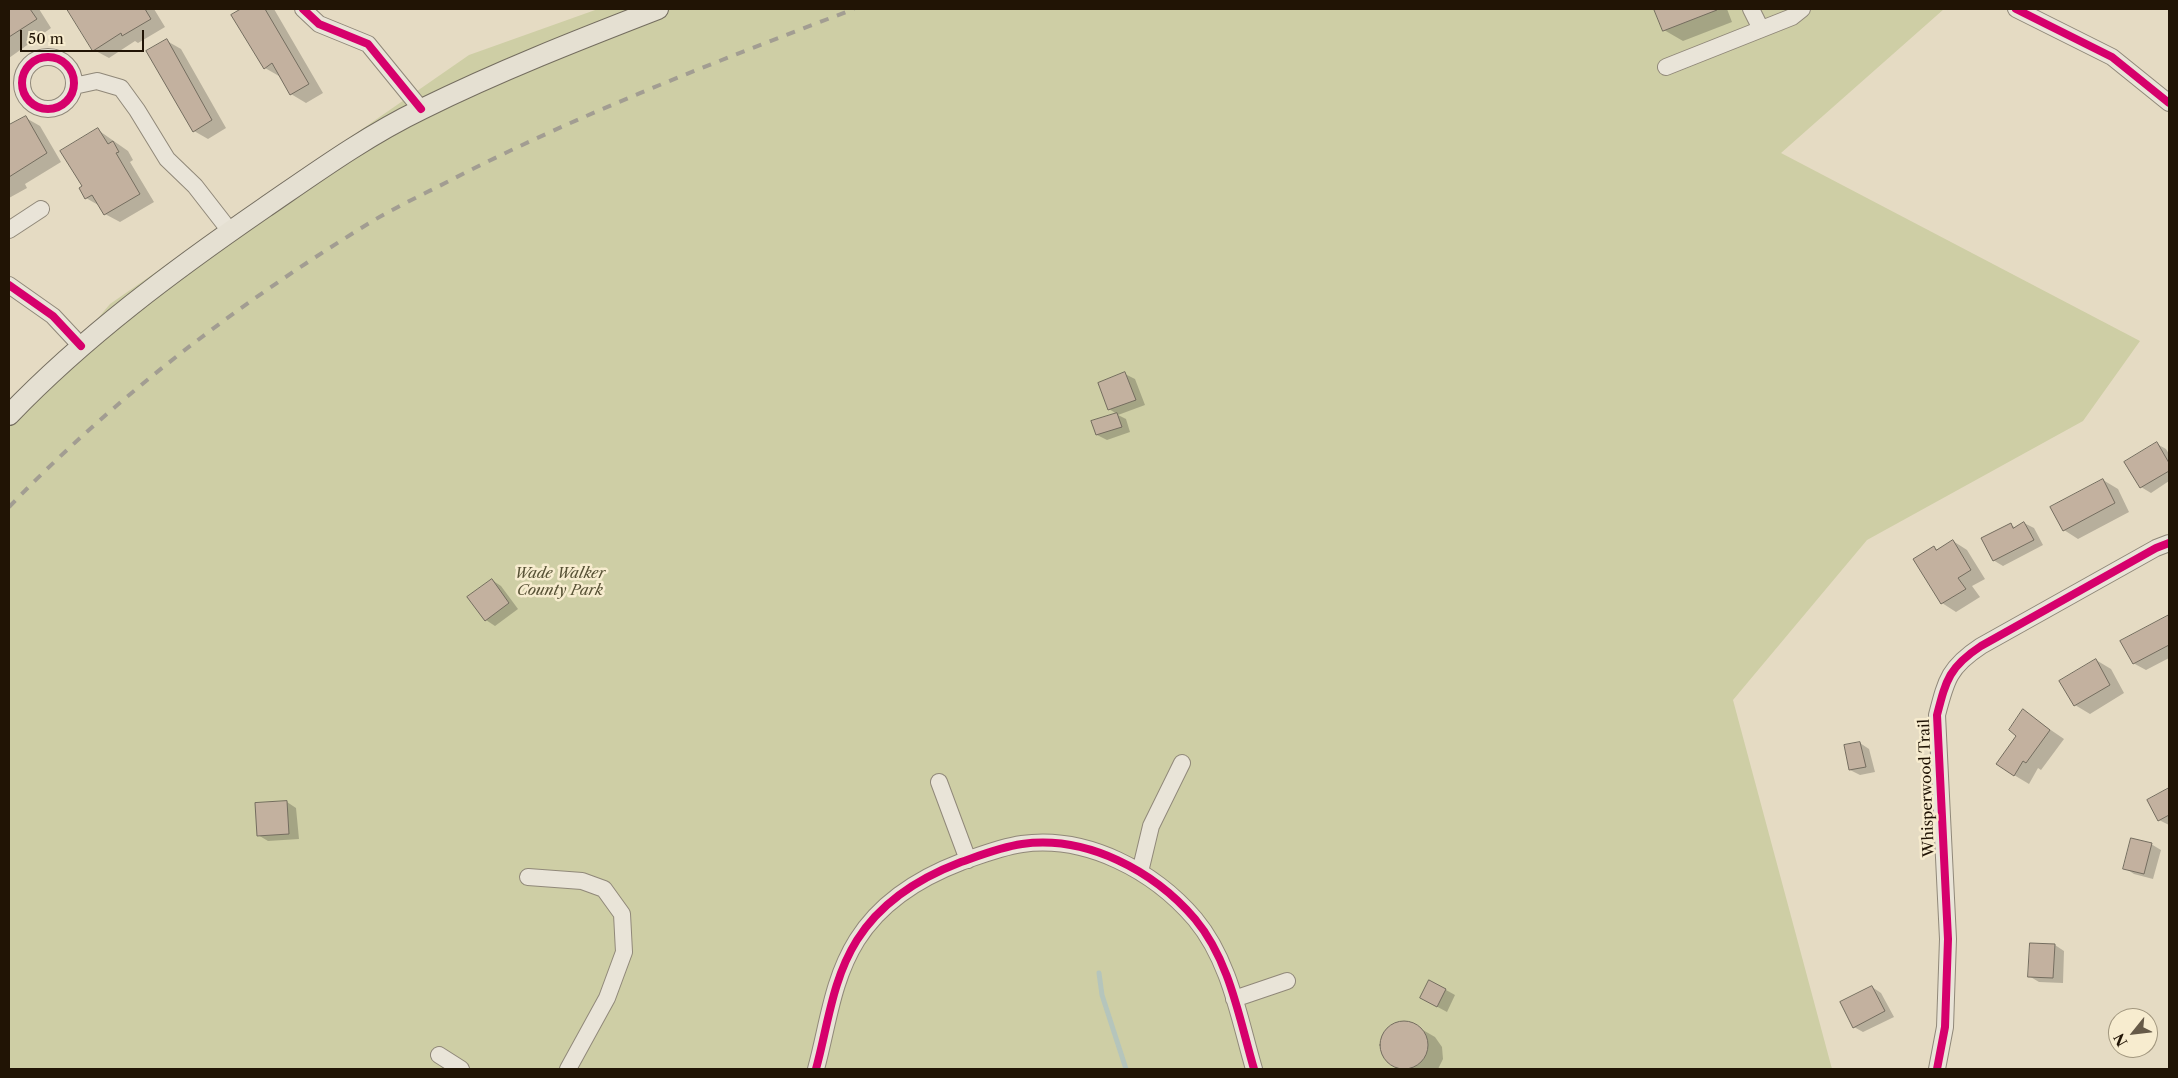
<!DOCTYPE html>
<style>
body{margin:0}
#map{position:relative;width:2178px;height:1078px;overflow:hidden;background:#e5dbc3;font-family:"Libre Caslon Text",serif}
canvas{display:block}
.frame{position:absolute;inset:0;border:10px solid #211405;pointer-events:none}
.north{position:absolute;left:2108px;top:1008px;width:50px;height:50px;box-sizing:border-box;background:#f7eccf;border:1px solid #a1967e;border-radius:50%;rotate:241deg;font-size:14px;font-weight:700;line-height:20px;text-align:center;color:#211405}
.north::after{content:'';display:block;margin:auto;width:18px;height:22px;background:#665a48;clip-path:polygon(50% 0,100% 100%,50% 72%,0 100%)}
.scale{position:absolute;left:20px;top:30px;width:124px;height:22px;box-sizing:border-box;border:2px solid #211405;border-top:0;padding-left:6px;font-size:15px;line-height:18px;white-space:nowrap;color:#211405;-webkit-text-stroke:4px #f7eccf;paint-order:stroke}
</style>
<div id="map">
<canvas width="2178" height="1078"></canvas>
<div class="frame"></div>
<div class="north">N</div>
<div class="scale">50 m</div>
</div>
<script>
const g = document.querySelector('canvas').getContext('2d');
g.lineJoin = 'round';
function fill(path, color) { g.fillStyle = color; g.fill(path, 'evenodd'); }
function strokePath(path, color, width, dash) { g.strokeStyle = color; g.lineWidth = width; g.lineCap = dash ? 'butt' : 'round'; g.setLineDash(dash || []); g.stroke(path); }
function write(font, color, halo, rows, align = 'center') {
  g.font = font + ' "Libre Caslon Text",serif'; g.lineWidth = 5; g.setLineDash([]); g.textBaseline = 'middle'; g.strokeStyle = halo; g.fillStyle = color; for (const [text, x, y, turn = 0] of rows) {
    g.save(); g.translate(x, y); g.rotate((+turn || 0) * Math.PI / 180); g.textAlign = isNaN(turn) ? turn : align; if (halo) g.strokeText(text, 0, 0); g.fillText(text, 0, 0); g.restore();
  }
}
fill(new Path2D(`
 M598,9H1944L1781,153L2140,341L2083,421L1867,540L1733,700L1832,1069H9V423L110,304L469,55Z`), '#cecea5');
fill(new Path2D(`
 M9,9H39L51,28L9,58Z
 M72,9H154L165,27L138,43L135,41L109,58L94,50L69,10Z
 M244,9H274L323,93L306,103L291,94L279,76L265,68L233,15Z
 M1656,9H1727L1732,22L1683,41L1664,30Z
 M167,41L181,49L226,128L208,139L194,131Z
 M26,118L40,126L61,162L25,184L27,188L9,198V127Z
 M98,130L128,151L133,160L130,162L154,202L120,222L105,214L100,206L86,198L83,187Z
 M1125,374L1135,379L1145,405L1118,415L1126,419L1130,432L1107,440L1097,435L1117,414L1109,409Z
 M2157,444L2166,449L2169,454V481L2151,493L2141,487Z
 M2103,480L2118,489L2129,512L2078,539L2064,530Z
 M2024,523L2034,528L2043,545L2003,566L1993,560L2011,525L2016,528Z
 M1953,541L1967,550L1985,579L1972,586L1980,597L1956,612L1942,603L1934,548L1939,550Z
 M492,580L501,586L518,609L495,626L486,620Z
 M2169,617V658L2146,670L2133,663L2122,642Z
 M2096,660L2111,669L2124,693L2090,714L2075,705L2061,681Z
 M2023,711L2064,739L2041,770L2038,768L2029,784L2014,775L2018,735Z
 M1860,743L1869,749L1875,772L1860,775L1850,770Z
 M2169,790V825L2159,820L2149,800Z
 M287,802L296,808L299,839L268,841L258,835Z
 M2151,844L2161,850L2153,879L2134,874L2125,868Z
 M2055,945L2064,951L2063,983L2039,982L2029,976Z
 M1430,981L1455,995L1447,1012L1421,998Z
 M1872,987L1881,993L1894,1017L1863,1032L1854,1027Z
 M1409,1022L1435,1037L1442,1047L1443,1059L1438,1069H1400L1388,1063L1382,1052L1381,1040L1387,1029L1397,1023Z`), '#0003');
strokePath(new Path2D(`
 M1099,973L1102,995L1126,1069`), '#b5c5bc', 5);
const building = new Path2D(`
 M9,9H30L37,19L9,37Z
 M67,9H145L151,19L122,36L121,33L93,51Z
 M241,9H265L309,84L290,95L272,63L264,69L231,15Z
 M1654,9H1717V10L1663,31Z
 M167,39L212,120L193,132L146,51Z
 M26,116L47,153L9,177V125Z
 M98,128L108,144L113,141L119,152L116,153L140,194L104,215L92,195L85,199L79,188L82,186L60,151Z
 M1125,372L1136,400L1108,410L1098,383Z
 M1117,413L1122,427L1096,435L1091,421Z
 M2157,442L2169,463V471L2140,488L2124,462Z
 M2103,479L2115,503L2063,531L2050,507Z
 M2024,522L2034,540L1993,561L1981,538L2011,523L2013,528Z
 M1953,540L1971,570L1958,578L1966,589L1941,604L1913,559L1934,546L1936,550Z
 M492,579L509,603L485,621L467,597Z
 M2169,615V645L2133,664L2120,641Z
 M2096,659L2110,685L2074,706L2059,681Z
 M2023,709L2050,730L2026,763L2023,761L2014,776L1996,764L2016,736L2009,730Z
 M1860,742L1866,767L1849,770L1844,745Z
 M2169,788V815L2158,821L2147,800Z
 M287,801L289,834L257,836L255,803Z
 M2131,838L2152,843L2144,874L2123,869Z
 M2030,943L2055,944L2053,978L2028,977Z
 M1429,980L1446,989L1437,1007L1420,998Z
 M1872,986L1885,1011L1853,1028L1840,1002Z
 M1380 1045a24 24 0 1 1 48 0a24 24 0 1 1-48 0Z`);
fill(building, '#c3b19f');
strokePath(building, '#746d5f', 1);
const minor = new Path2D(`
 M303,9L319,24L368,44L421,109
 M1751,9L1761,29
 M2016,9L2112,57L2169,103
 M22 83a26 26 0 1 1 52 0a26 26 0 1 1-52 0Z
 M1666,67L1792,17L1802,9
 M74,86L97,81L121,88L137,110L167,159L195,186L230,231
 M9,230L41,209
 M9,285L53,316L81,346
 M939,782L968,860
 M1140,872L1151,826L1182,763
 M528,877L582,881L604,889L622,914L624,952L607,998L568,1069
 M1234,999L1287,981
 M439,1055L461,1069
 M816,1069C828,1025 832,980 857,940C881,902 919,878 961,862C981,855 1001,847 1022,844C1087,835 1154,871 1195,919C1230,961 1239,1018 1254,1069
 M1937,1069L1945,1027L1948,939L1937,715C1946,680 1949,667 1981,646L2156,548L2169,543`);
const major = new Path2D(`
 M9,415C85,336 174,270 264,208C315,173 366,136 422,109C499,71 578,40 658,9`);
strokePath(minor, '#908879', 18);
strokePath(major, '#746d5f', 22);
strokePath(minor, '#e9e4d8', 16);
strokePath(major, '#e5e0d2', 20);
strokePath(new Path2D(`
 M9,507C117,395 243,300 376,219C400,205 426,193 451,180C581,113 718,61 854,9`), '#a29d92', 4, [9, 9]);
strokePath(new Path2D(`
 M303,9L319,24L368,44L421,109
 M2016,9L2112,57L2169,103
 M22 83a26 26 0 1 1 52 0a26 26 0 1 1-52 0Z
 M9,285L53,316L81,346
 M816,1069C828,1025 832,980 857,940C881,902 919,878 961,862C981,855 1001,847 1022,844C1087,835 1154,871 1195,919C1230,961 1239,1018 1254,1069
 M1937,1069L1945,1027L1948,939L1937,715C1946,680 1949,667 1981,646L2156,548L2169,543`), '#d6006c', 8);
write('italic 15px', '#575135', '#f7eccf', [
 ["Wade Walker",560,574],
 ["County Park",560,591]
]);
write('15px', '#211405', '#f7eccf', [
 ["Whisperwood Trail",1927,788,-92]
]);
</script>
